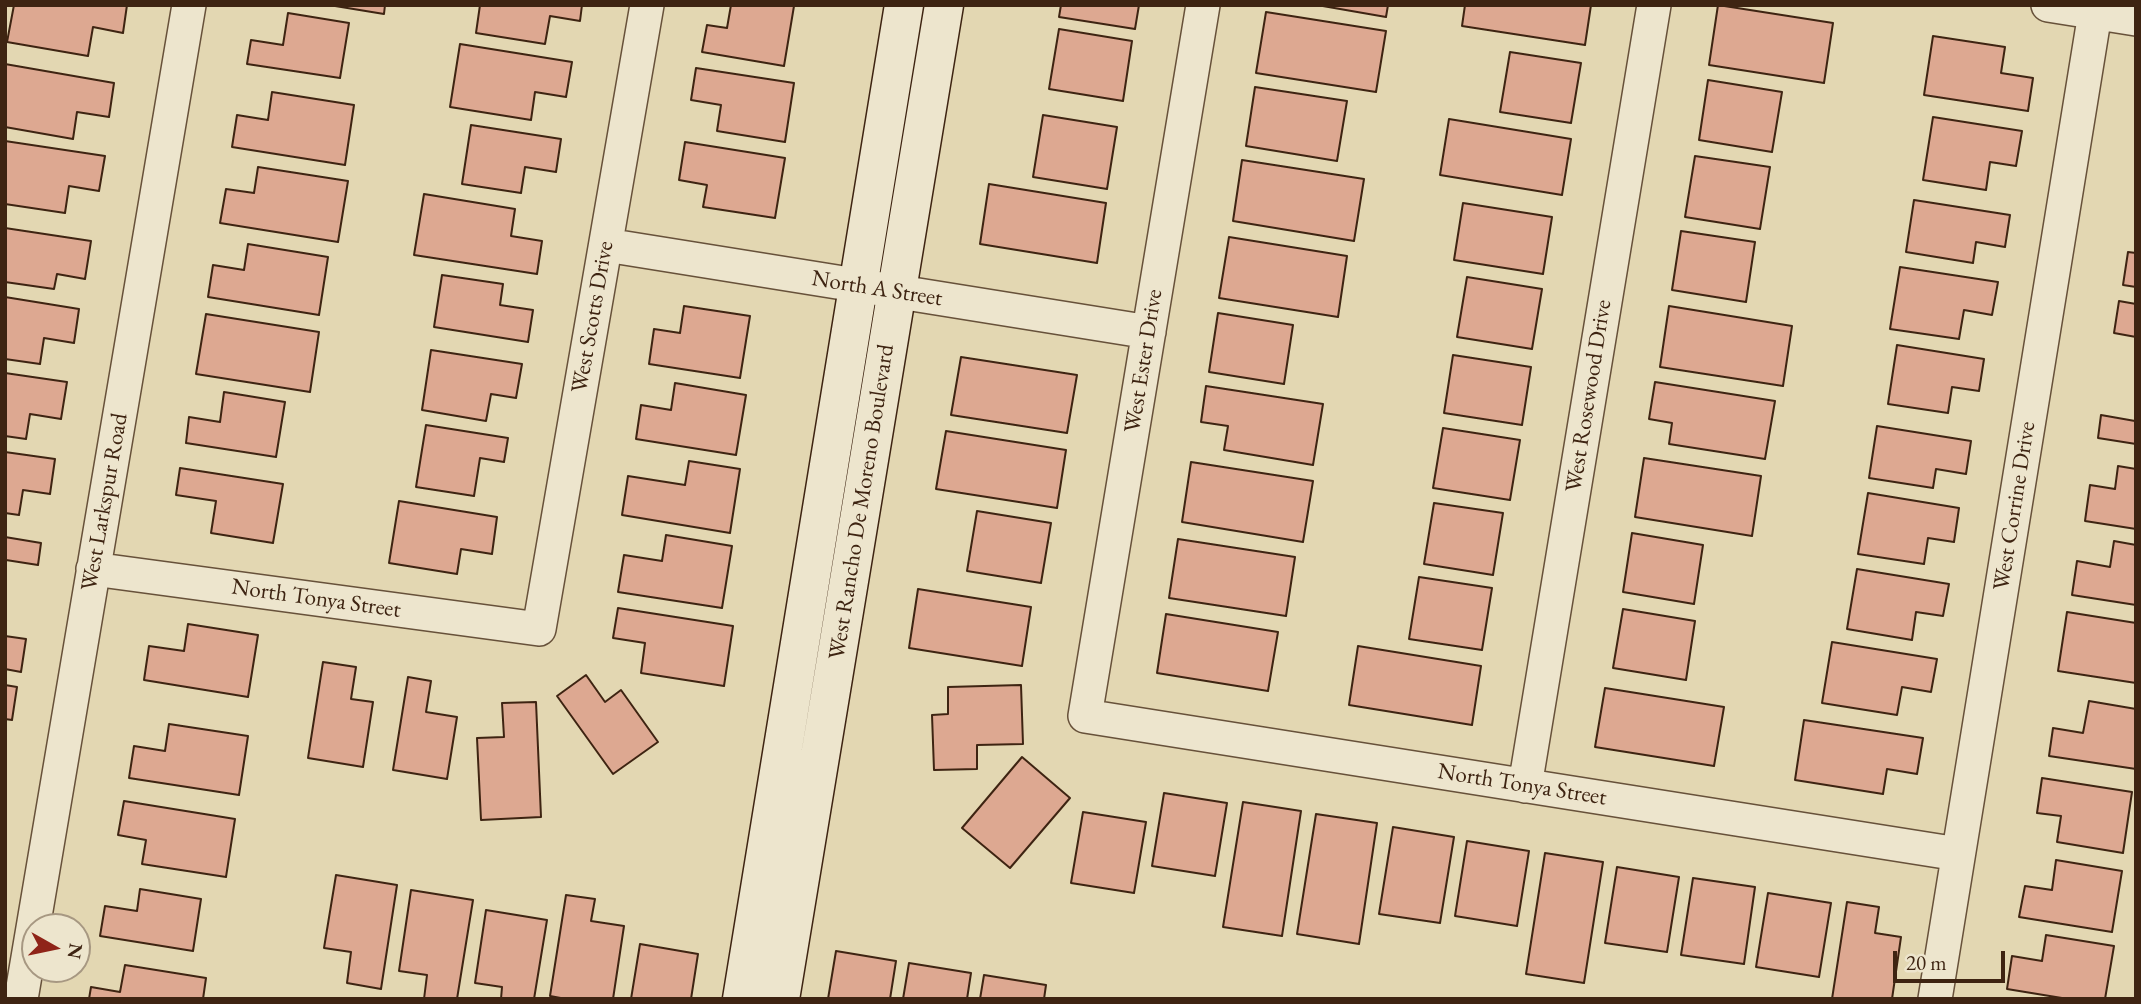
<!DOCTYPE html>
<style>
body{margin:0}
#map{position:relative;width:2141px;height:1004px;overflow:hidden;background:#e3d7b2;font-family:"EB Garamond",serif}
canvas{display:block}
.frame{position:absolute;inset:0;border:7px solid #3e2412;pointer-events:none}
.north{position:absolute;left:21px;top:913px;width:70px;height:70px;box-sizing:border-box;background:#ede5cd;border:2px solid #a79882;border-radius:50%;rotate:99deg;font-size:19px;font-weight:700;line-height:28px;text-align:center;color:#3e2412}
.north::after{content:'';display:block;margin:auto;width:24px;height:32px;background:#8f2418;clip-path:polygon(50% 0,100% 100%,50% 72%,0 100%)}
.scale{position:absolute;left:1893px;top:951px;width:112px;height:32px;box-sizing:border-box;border:4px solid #3e2412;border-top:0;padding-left:9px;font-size:21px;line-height:24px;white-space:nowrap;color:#3e2412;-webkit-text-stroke:5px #ede5cd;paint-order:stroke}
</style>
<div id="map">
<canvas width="2141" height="1004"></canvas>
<div class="frame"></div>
<div class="north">N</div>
<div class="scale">20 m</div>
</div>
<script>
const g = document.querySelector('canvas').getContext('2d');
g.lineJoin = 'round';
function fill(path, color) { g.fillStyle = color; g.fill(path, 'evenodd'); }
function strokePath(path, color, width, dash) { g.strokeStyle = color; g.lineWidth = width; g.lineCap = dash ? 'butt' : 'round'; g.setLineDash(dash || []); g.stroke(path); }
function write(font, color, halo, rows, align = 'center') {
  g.font = font + ' "EB Garamond",serif'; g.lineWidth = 5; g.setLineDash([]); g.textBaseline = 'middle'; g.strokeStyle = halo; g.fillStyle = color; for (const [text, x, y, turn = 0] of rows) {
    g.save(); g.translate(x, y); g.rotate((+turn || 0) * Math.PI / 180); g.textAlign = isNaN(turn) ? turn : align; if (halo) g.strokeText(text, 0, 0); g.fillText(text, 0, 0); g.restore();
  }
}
const building = new Path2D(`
 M14,5H127L123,33L93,27L88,56L7,42Z
 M329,5H385L384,14Z
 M480,5H582L580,21L550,16L545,44L476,33Z
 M731,5L794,6L784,66L702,52L707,25L727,28Z
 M1061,5H1139L1135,29L1059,17Z
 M1317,5H1388L1386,17Z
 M1465,5H1591L1585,45L1462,26Z
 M1718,5L1833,23L1824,83L1709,65Z
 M1266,12L1386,31L1376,92L1256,73Z
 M288,13L349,23L340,78L247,64L251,40L283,45Z
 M1059,29L1132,41L1123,101L1049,89Z
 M1933,36L2005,47L2001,73L2033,78L2028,111L1924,95Z
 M460,44L572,62L566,97L535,92L531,120L450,107Z
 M1510,52L1581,63L1571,123L1500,112Z
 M5,64L114,83L109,117L77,112L73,139L5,127Z
 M696,68L794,83L785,142L717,131L721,105L691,100Z
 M1708,80L1782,92L1772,152L1699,140Z
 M1255,87L1347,101L1337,161L1246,146Z
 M272,92L354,105L345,165L232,147L237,115L268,120Z
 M1043,115L1117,127L1107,189L1033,177Z
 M1933,117L2022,131L2016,166L1990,162L1986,190L1923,180Z
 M1449,119L1571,139L1562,195L1440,175Z
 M471,125L561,139L556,172L525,167L521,193L462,184Z
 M5,141L105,156L99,191L69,186L65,213L5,204Z
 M685,142L785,158L775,218L703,207L707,185L679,180Z
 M1695,156L1770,167L1760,229L1685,217Z
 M1242,160L1364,179L1354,241L1233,221Z
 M258,167L348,181L338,242L220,223L226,189L254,193Z
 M989,184L1106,203L1097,263L980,244Z
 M424,194L515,209L511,236L542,241L537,274L414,255Z
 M1914,200L2010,215L2005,247L1976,242L1973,263L1906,252Z
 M1463,203L1552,217L1543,274L1454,260Z
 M5,228L91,241L85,279L57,274L54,289L5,282Z
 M1681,231L1755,242L1746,302L1672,290Z
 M1229,237L1347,256L1338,317L1219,298Z
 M248,244L328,257L319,315L208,297L213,265L244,270Z
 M2128,252L2136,253V287L2123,285Z
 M1900,267L1998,282L1992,315L1964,310L1959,339L1890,329Z
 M442,275L503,284L500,305L533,310L528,342L434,327Z
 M1467,277L1542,289L1532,349L1457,337Z
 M5,297L79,309L74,343L44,338L40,364L5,359Z
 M2119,301L2136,304V337L2114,333Z
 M684,306L750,316L740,378L649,364L654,329L680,333Z
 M1669,306L1792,326L1783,386L1660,367Z
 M1218,313L1293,325L1284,384L1209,372Z
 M206,314L319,332L310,392L196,374Z
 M1897,345L1984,359L1979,391L1952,387L1948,413L1888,404Z
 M431,350L522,364L516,398L491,394L486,421L422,410Z
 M1453,355L1531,367L1522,425L1444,413Z
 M961,357L1077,375L1067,433L951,415Z
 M5,373L67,382L61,419L30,414L26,439L5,436Z
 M1655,382L1775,401L1765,459L1669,444L1672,423L1649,419Z
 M675,383L746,395L736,455L636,439L641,405L671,410Z
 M1206,386L1323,404L1313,465L1224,450L1228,426L1201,422Z
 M224,392L285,402L276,457L186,443L189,417L220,422Z
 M2101,415L2135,421L2136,419V444L2098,438Z
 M426,425L508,438L504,462L480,458L474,496L416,487Z
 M1877,426L1971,441L1966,474L1936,469L1933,488L1869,478Z
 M1443,428L1520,440L1510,500L1433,488Z
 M946,431L1066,450L1057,508L936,489Z
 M5,452L55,459L50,494L23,490L19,515L5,513Z
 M1644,458L1761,476L1752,536L1635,517Z
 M689,461L740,469L730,533L622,515L628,476L685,485Z
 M1191,462L1313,481L1303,542L1182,522Z
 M2118,466L2136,469V529L2085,521L2090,485L2115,489Z
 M180,468L283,484L273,543L211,533L216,501L176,495Z
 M1868,493L1959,508L1954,542L1928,538L1924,564L1858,554Z
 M399,501L497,517L492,554L461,549L457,574L389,563Z
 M1434,503L1503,513L1493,575L1424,564Z
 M977,511L1051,523L1041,583L967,571Z
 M1632,533L1703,545L1694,604L1623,592Z
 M666,535L732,546L722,608L618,592L624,555L662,561Z
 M5,537L41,543L38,565L6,560L5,568Z
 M1178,539L1295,557L1286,616L1169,598Z
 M2114,541L2136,545V605L2072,595L2077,561L2110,567Z
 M1857,569L1949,584L1943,616L1916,612L1912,640L1847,629Z
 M1419,577L1492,588L1482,650L1409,639Z
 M918,589L1031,607L1022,666L909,648Z
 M618,608L733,626L724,686L641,673L645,643L613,638Z
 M1623,609L1695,621L1686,680L1613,668Z
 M2067,612L2136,623V683L2058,671Z
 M1166,614L1278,632L1268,691L1157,673Z
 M188,624L258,635L248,697L144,680L149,646L184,651Z
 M5,636L26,639L21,672L5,669Z
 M1832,642L1937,659L1931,692L1902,687L1897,715L1822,703Z
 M1358,646L1481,666L1472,725L1349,705Z
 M323,662L356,667L351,699L373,702L363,767L308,758Z
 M586,675L605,702L621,690L658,742L613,774L557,696Z
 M408,677L431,681L426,712L457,717L447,779L393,770Z
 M5,685L17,687L12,720L5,719Z
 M1021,685L1023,744L977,745V769L934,770L932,715L948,714V687Z
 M1605,688L1724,707L1714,766L1595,747Z
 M2089,701L2136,709V769L2049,756L2053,728L2083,733Z
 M536,702L541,817L481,820L477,738L504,737L502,703Z
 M1804,720L1923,738L1917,774L1887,769L1883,794L1795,780Z
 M169,724L248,736L239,795L129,778L134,746L165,751Z
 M1022,757L1070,798L1010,868L962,828Z
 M2042,778L2132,792L2123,853L2057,842L2061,816L2037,813Z
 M1164,793L1227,803L1215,876L1152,866Z
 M124,801L235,819L226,877L142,864L146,840L118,835Z
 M1243,802L1301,811L1282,936L1223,927Z
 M1083,812L1146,822L1134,893L1071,883Z
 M1316,814L1377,823L1359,944L1297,934Z
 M1393,827L1454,837L1440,923L1379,914Z
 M1467,841L1529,851L1517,926L1455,916Z
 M1545,853L1603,862L1584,983L1526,974Z
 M2056,860L2122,871L2112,932L2019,917L2025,886L2052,890Z
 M1617,867L1679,877L1667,952L1605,943Z
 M336,875L397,885L381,989L347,983L351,952L324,948Z
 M1693,878L1755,887L1744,964L1681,955Z
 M140,889L201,899L193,951L100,936L105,906L137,911Z
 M411,890L473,900L457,999H424L427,975L399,971Z
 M1768,893L1831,903L1819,977L1756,967Z
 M566,895L595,899L591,921L624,926L613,999H566L550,996Z
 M1847,902L1879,907L1875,933L1901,937L1892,999H1832Z
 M486,910L547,920L534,999H501L502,987L475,983Z
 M2046,935L2114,946L2105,999H2068L2007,989L2012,956L2042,961Z
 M640,944L698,954L691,999H631Z
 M836,951L896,961L890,999H828Z
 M909,963L971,973L967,999H903Z
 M125,965L206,978L203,999H89L91,987L120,992Z
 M984,975L1046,985L1044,999H980Z`);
fill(building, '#dda891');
strokePath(building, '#3e2412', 2);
const street = new Path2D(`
 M1203,5L1085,716L1958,854
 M2048,5L2136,19
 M606,245L1149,332
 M93,569L539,629L647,5
 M1525,786L1654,5
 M21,999L189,5
 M1935,999L2095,13`);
const secondary = new Path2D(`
 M742,999L904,5
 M780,999L944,5`);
strokePath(street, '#67513a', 36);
strokePath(secondary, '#3e2412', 41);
strokePath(street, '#ede5cd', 33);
strokePath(secondary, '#ede5cd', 38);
write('23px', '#3e2412', '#ede5cd', [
 ["North A Street",877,289,9],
 ["West Scotts Drive",593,317,-80],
 ["West Ester Drive",1144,361,-81],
 ["West Rosewood Drive",1589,396,-81],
 ["West Larkspur Road",105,502,-80],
 ["West Rancho De Moreno Boulevard",862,502,-81],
 ["West Corrine Drive",2015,506,-81],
 ["North Tonya Street",316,599,8],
 ["North Tonya Street",1522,785,9]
]);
</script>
